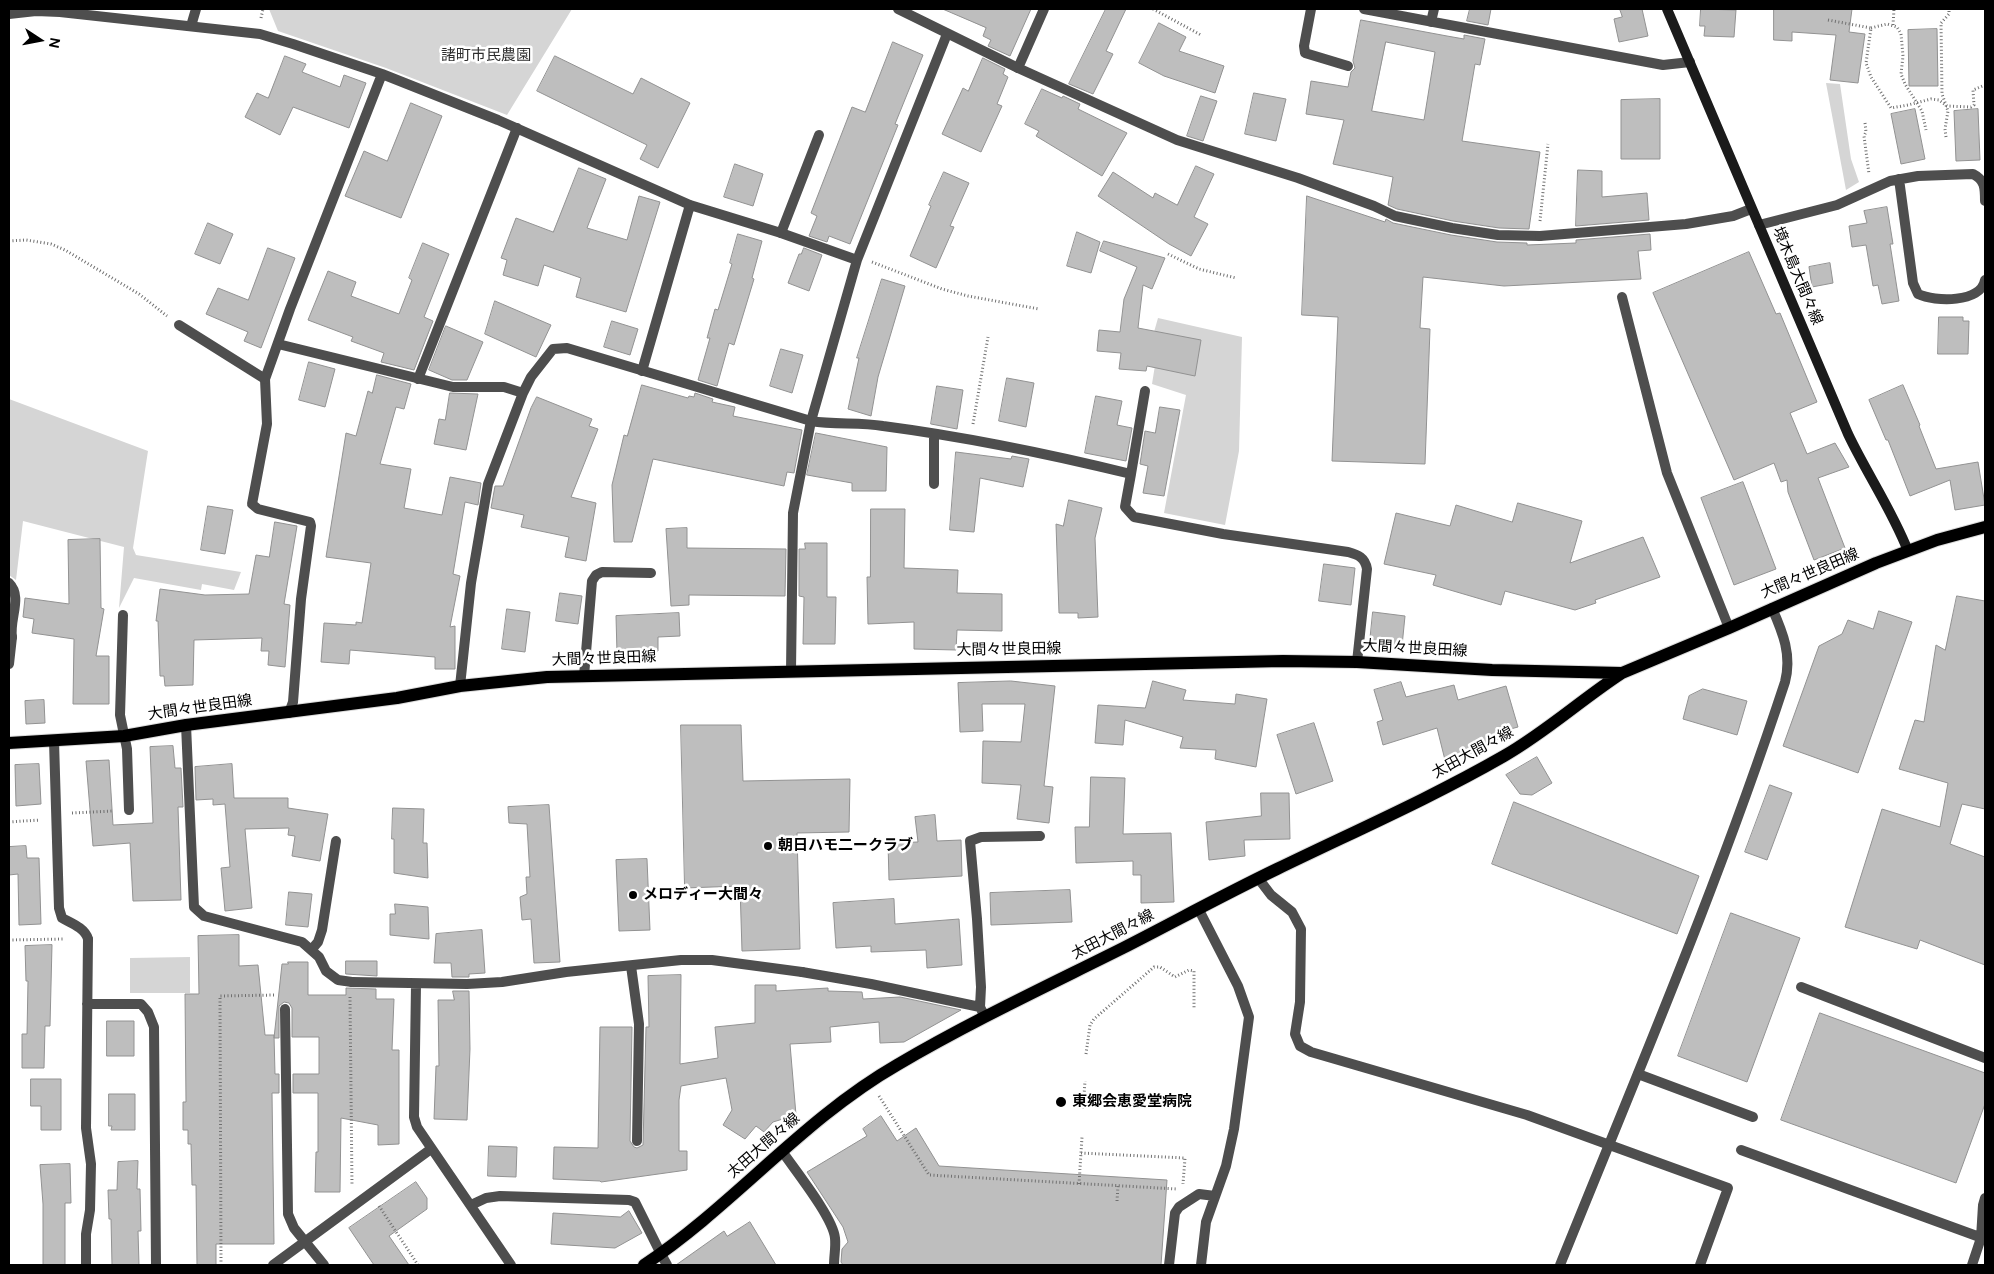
<!DOCTYPE html>
<meta charset="utf-8">
<style>
body{margin:0}
#map{position:relative;width:1994px;height:1274px;overflow:hidden;background:#fff;font-family:"DM Sans",sans-serif}
canvas{display:block}
.frame{position:absolute;inset:0;border:10px solid #000;pointer-events:none}
.north{position:absolute;left:15px;top:15px;width:50px;height:50px;-webkit-text-stroke:4px #fff;paint-order:stroke;rotate:101deg;font-size:14px;font-weight:700;line-height:20px;text-align:center;color:#000}
.north::after{content:'';display:block;margin:auto;width:18px;height:22px;background:#000;clip-path:polygon(50% 0,100% 100%,50% 72%,0 100%)}
</style>
<div id="map">
<canvas width="1994" height="1274"></canvas>
<div class="frame"></div>
<div class="north">N</div>
</div>
<script>
const g = document.querySelector('canvas').getContext('2d');
g.lineJoin = 'round';
function fill(path, color) { g.fillStyle = color; g.fill(path, 'evenodd'); }
function strokePath(path, color, width, dash) { g.strokeStyle = color; g.lineWidth = width; g.lineCap = dash ? 'butt' : 'round'; g.setLineDash(dash || []); g.stroke(path); }
function write(font, color, halo, rows, align = 'center') {
  g.font = font + ' "DM Sans","Noto Sans JP",sans-serif'; g.lineWidth = 5; g.setLineDash([]); g.textBaseline = 'middle'; g.strokeStyle = halo; g.fillStyle = color; for (const [text, x, y, turn = 0] of rows) {
    g.save(); g.translate(x, y); g.rotate((+turn || 0) * Math.PI / 180); g.textAlign = isNaN(turn) ? turn : align; if (halo) g.strokeText(text, 0, 0); g.fillText(text, 0, 0); g.restore();
  }
}
fill(new Path2D(`
 M269,9H572L507,115L386,68L278,31Z
 M1826,83L1840,84L1851,159L1859,182L1846,190Z
 M1158,318L1242,337L1239,451L1225,525L1164,513L1186,395L1152,384L1159,340L1154,332Z
 M9,399L148,451L133,548L136,555L241,572L234,590L202,584L201,590L134,578L119,608L124,547L23,521L16,580L9,575Z
 M190,957V993H130V958Z`), '#d5d5d5');
const building = new Path2D(`
 M943,9H1031L1010,56L988,46L991,40L983,36L986,28Z
 M1106,9H1126L1106,51L1113,54L1093,94L1069,84Z
 M1470,9H1491L1488,25L1467,21Z
 M1620,9H1642L1648,36L1619,42L1614,19L1622,17Z
 M1701,9L1736,10L1734,37L1704,36L1705,26H1700Z
 M1774,9H1852L1849,32L1865,34L1858,83L1830,80L1836,35L1792,32V41L1774,40Z
 M1361,20L1447,36L1464,39V35L1485,39L1480,65L1475,64L1462,141L1540,152L1529,229L1499,228L1453,221L1397,209L1388,205L1393,177L1333,164L1344,120L1306,114L1311,81L1348,87L1351,72L1355,68L1353,61ZM1386,42L1435,52L1424,120L1372,111Z
 M1159,23L1186,37L1179,51L1224,66L1215,93L1164,76L1139,63Z
 M1937,29L1938,86H1909L1908,30Z
 M893,42L923,55L895,124L898,125L850,244L829,236L827,242L809,236L817,216L811,213L852,107L865,112Z
 M285,56L306,64L302,72L340,87L344,75L366,83L349,128L293,107L280,135L245,117L257,93L268,98Z
 M555,56L633,94L641,78L690,103L658,168L640,159L647,145L537,91Z
 M983,58L1005,69L1003,74L1008,77L997,104L1002,106L981,152L942,134L963,88L968,91Z
 M1042,89L1062,98L1063,96L1080,104L1078,109L1127,133L1102,176L1036,136L1039,131L1025,124Z
 M1254,93L1286,99L1276,141L1245,134Z
 M1201,96L1217,101L1203,141L1187,136Z
 M1660,99V159H1621V100Z
 M411,103L442,116L401,218L345,196L364,151L387,161Z
 M1915,109L1925,159L1901,164L1891,114Z
 M1978,109L1980,160L1956,161L1954,111Z
 M735,164L763,174L753,206L724,197Z
 M1196,166L1214,174L1194,217L1208,224L1191,256L1169,244L1098,196L1113,172L1153,198L1155,193L1177,205Z
 M579,168L606,179L587,228L627,240L639,196L660,202L626,312L576,297L581,278L544,265L538,286L503,275L507,260L501,258L516,218L553,232Z
 M1578,170L1602,171V197L1647,193L1649,220L1576,226Z
 M944,172L969,183L950,226L954,227L936,268L910,256L931,206L929,205Z
 M1307,196L1385,222L1386,219L1393,223L1451,235L1497,242L1527,243V245L1576,243V240L1650,234L1651,250L1638,251L1641,279L1504,286L1423,277L1420,328L1430,329L1425,464L1332,461L1338,317L1302,315Z
 M1887,207L1893,244H1890L1899,301L1882,304L1878,285L1873,286L1866,245L1852,247L1849,226L1867,223L1864,211Z
 M208,223L233,234L220,264L195,254Z
 M1077,232L1100,242L1091,273L1067,266Z
 M738,234L762,241L752,278L754,279L734,345L729,343L717,386L698,380L710,338H707L715,309L718,310L732,264L730,263Z
 M1104,241L1165,258L1152,289L1143,285L1138,328L1201,340L1195,376L1147,366L1146,371L1119,369L1121,353L1097,351L1099,330L1120,332L1124,299L1137,267L1100,251Z
 M423,243L449,254L424,317L433,321L414,370L381,362L384,353L351,341L353,337L308,320L328,271L356,282L351,296L399,314L412,280L409,278Z
 M268,248L295,258L261,348L244,341L248,332L206,314L218,288L248,300Z
 M804,248L822,255L809,291L788,283L799,254H801Z
 M1749,252L1776,314L1780,313L1817,402L1790,413L1807,454L1835,443L1849,467L1818,478L1845,548L1814,560L1788,492L1787,480L1781,482L1774,463L1734,480L1653,293Z
 M1830,263L1833,283L1812,287L1809,267Z
 M882,279L905,286L878,377L871,416L848,409L859,358H857Z
 M495,301L551,325L536,357L485,334Z
 M1939,317H1963V321H1969L1968,354H1938Z
 M612,321L638,329L630,355L604,347Z
 M446,326L483,342L467,380H452L429,370Z
 M781,349L803,355L792,393L770,386Z
 M309,362L335,369L325,407L299,400Z
 M377,375L411,384L404,409L396,407L380,464L411,469L404,508L442,515L450,477L481,483L478,505L465,502L453,574L460,576L450,627L455,626V669H435V657L350,650L349,664L321,662L324,623L356,625V622L362,623L371,563L326,557L346,433L356,436L368,391L372,393Z
 M1007,378L1034,383L1026,427L999,421Z
 M642,385L688,398L689,396L694,397L695,393L713,399L712,402L735,407L733,416L802,430L794,473L787,472L784,486L653,459L632,542H614L612,485L624,435L627,436Z
 M1903,385L1920,425L1919,426L1936,469L1978,462L1985,505L1955,510L1950,480L1910,496L1888,440H1886L1869,400Z
 M937,386L963,390L957,429L931,424Z
 M450,393L478,394L466,450L434,444L439,419L445,420Z
 M1096,396L1122,401L1117,425L1132,428L1126,461L1085,453Z
 M537,397L592,419L589,426L598,429L571,497L596,503L586,561L565,557L569,537L521,527L524,515L491,508L495,486H503L531,408Z
 M1160,407L1180,410L1164,496L1143,493L1148,466L1140,464L1145,431L1155,433Z
 M816,433L887,447L886,491H852V483L807,475Z
 M956,452L1011,459L1012,456L1029,459L1023,487L980,478L974,532L950,530Z
 M1743,482L1776,569L1734,585L1701,498Z
 M1069,500L1102,508L1095,538L1098,617L1078,618V613H1059L1056,524L1063,526Z
 M1518,503L1582,521L1570,563L1643,537L1660,577L1595,600L1596,603L1575,610L1505,591L1501,605L1433,585L1436,575L1384,564L1396,513L1450,526L1456,505L1512,522Z
 M208,506L233,510L225,554L201,550Z
 M871,509H905L904,568L958,570L957,593L1002,594V631L957,630L956,650L914,649V622L868,624L867,577H870Z
 M275,522L297,526L284,604L290,605L285,667L268,665L269,651H261L262,638L194,640L193,685L165,686L164,676H160L158,621H156L160,589L205,595L249,594L256,555L269,557Z
 M687,528V548L786,549L785,596L689,595V605L671,606L666,529Z
 M100,539L101,608L104,609L96,656H109V704H73L74,639L32,633L34,619L23,617L25,598L69,604L68,540Z
 M805,543H827V597H836L835,644H803L804,597L799,596V549H805Z
 M1324,564L1355,568L1351,605L1319,601Z
 M560,593L582,596L578,624L556,621Z
 M1957,596L1985,601V809L1962,804L1950,844L1985,857V965L1920,940L1917,949L1845,927L1882,809L1940,827L1948,783L1899,769L1915,720L1924,722L1936,645L1945,650Z
 M507,609L530,612L525,652L502,649Z
 M1879,611L1912,622L1858,773L1783,746L1819,646L1842,634L1848,620L1873,629Z
 M1373,612L1405,616L1402,646L1370,642Z
 M679,613L680,636L658,637V651L617,653L616,616Z
 M1011,681L1055,686L1044,786L1053,787L1049,823L1017,819L1021,785L982,783L983,741L1021,742L1025,704H982L983,731L960,732L958,683Z
 M1153,681L1186,690L1183,700L1235,704L1236,694L1267,699L1256,767L1215,759L1216,750L1180,748L1183,737L1125,720L1123,745L1095,743L1098,705L1145,708Z
 M1401,682L1406,697L1454,685L1458,700L1506,686L1518,727L1503,731L1505,737L1476,745L1478,751L1445,760L1437,728L1383,745L1377,722L1383,720L1374,690Z
 M1703,689L1747,701L1737,735L1683,719L1689,696Z
 M44,700L45,723L26,724L25,701Z
 M1314,723L1333,781L1296,794L1277,735Z
 M681,725H741L743,781L850,779L849,832L797,833L800,949L742,951L740,886L685,888Z
 M173,746L175,768H181L183,807H178L181,900L133,901L130,843L93,846L86,761L109,760L113,825L153,823L150,747Z
 M1537,757L1552,783L1532,795L1520,794L1506,775Z
 M39,764L41,804L16,806L15,765Z
 M232,764L234,798H288V808L328,814L320,861L292,856L295,836L288,835L289,828L245,829L252,908L225,911L221,868L230,867L225,804L213,805V799L196,800L195,767Z
 M1091,777L1125,778L1123,834L1171,833L1174,902L1141,903V875H1133V861L1076,863L1075,827H1089Z
 M1770,785L1792,793L1767,860L1745,852Z
 M1261,793H1289L1290,839L1244,840L1245,856L1209,860L1206,822L1261,816Z
 M1514,802L1699,876L1677,934L1492,864Z
 M549,805L560,962L534,963L531,919L522,920L520,897L527,894L526,877H530L527,824L509,823L508,807Z
 M393,808L424,809L423,843H427L428,878L394,873V839H392Z
 M935,815L937,841L961,840L962,876L889,880L888,843L918,842L915,817Z
 M26,846L27,858H39L41,924L19,925L18,874L9,875V847Z
 M647,859L650,930L619,931L616,860Z
 M1070,890L1072,922L991,925L990,893Z
 M289,892L312,894L308,927L286,925Z
 M894,899L895,924L959,919L962,965L927,968L926,950L871,952V946L836,948L833,903Z
 M395,904L428,907L429,939L390,935V914H395Z
 M1731,913L1800,938L1747,1082L1678,1056Z
 M482,930L485,973L469,974V977H452L451,963H434L436,934Z
 M239,935V966L258,965L265,1035H274L275,1074H279V1093H272L274,1244H216V1265H197L196,1185H192L191,1144H188V1130H183V1102H186L185,994H199L198,936Z
 M52,945L50,1026H45L44,1068H22V1034H27L28,981H26L25,946Z
 M346,961H377V976L346,974Z
 M288,962H308V995H346V988L376,989V999H394L392,1050H399V1144L378,1145V1125L341,1118L340,1192H315L316,1152H318V1093H293V1074H319V1037H292V1008L289,1003L284,1002L279,1006V1038H274L282,964H288Z
 M681,975L680,1064L718,1058L715,1027L755,1023V985H776V991L828,988V991L862,992L863,999L900,997L961,1010L904,1042L880,1043L879,1022L830,1027L831,1042L790,1044L796,1115L773,1122L764,1132L756,1126L745,1139L723,1125L732,1110L726,1078L681,1086L679,1100V1151H687V1170L601,1182L600,1181L553,1179L554,1147L598,1148L600,1027H632L630,1141L634,1147L637,1148L643,1145L646,1027H649L648,976Z
 M453,991H469L470,1049L467,1120L434,1119L436,1066H439L438,1000H454Z
 M1820,1013L1985,1073V1104L1956,1183L1781,1120Z
 M107,1021H134V1056H107Z
 M31,1079H61V1130H41V1106H31Z
 M109,1094H135V1130H111L112,1126H109Z
 M881,1116L897,1141L916,1128L939,1166L1167,1180L1161,1265H843L841,1262L842,1249L848,1242L843,1227L807,1172L867,1136L863,1129Z
 M489,1146L517,1147L516,1177L488,1176Z
 M138,1161L137,1189H140L141,1231H138L139,1265H112L111,1219H109L108,1190H117L118,1162Z
 M70,1164L71,1203H65V1265H43V1204L40,1165Z
 M416,1182L427,1198V1209L389,1236L409,1265H374L349,1228Z
 M629,1211L642,1233L615,1248L551,1244L553,1213L620,1217Z
 M750,1222L776,1265H676L724,1231L727,1236Z`);
fill(building, '#bebebe');
strokePath(building, '#929292', 1);
const primary = new Path2D(`
 M9,743L124,736L186,725L397,698L460,686L547,677L1283,661L1357,662L1492,670L1622,673L1729,628L1876,563L1937,540L1985,527
 M644,1265C734,1205 803,1119 897,1065C970,1022 1047,986 1123,948C1174,922 1225,894 1277,869C1353,832 1431,798 1504,756C1546,732 1582,699 1622,673`);
strokePath(primary, '#dbdbdb', 14);
strokePath(new Path2D(`
 M1153,9L1201,35
 M261,18L263,9
 M1828,20L1871,28L1866,63L1871,77L1891,108L1908,105L1931,99L1939,100L1947,106L1971,107L1974,105L1973,90L1985,85
 M1893,25L1894,9
 M1871,28L1887,24L1897,27L1901,34L1903,56L1901,74L1905,84L1922,111L1926,130
 M1865,123L1866,132L1864,136L1869,174
 M1946,137L1945,129L1948,111L1942,94L1941,23L1949,14V9
 M1540,221L1548,144
 M9,241L26,240L51,244L65,250L139,294L167,316
 M1168,254L1199,269L1236,278
 M872,262L942,289L968,296L1039,309
 M973,424L988,337
 M72,813L113,811
 M9,822L40,820
 M9,940L65,939
 M350,997L352,1186
 M1086,1054L1090,1025L1094,1019L1154,967H1160L1175,977L1189,970L1194,971V1009
 M879,1096L929,1175L1177,1189
 M1083,1109L1085,1081
 M1081,1153L1185,1158L1183,1184
 M1079,1184L1082,1137
 M1117,1201L1118,1186
 M379,1206L418,1265
 M221,1265L220,996L276,995`), '#707070', 3, [1, 2.5]);
strokePath(new Path2D(`
 M1044,9L1018,68L1177,140L1298,178L1374,206L1395,216L1452,228L1498,235L1540,236
 M1311,9L1304,46L1305,53L1348,66
 M191,26L196,9
 M781,233L819,135
 M1622,297L1667,473L1729,628
 M278,344L453,387H504L523,393
 M265,379L267,424L252,504L258,509L310,522L311,526L301,599L293,702L289,713
 M1131,474L1125,507L1134,517L1223,534L1348,552C1358,555 1365,557 1367,569L1357,662
 M934,484V434
 M9,583C23,597 9,619 12,637
 M123,615L120,715L127,749L129,810
 M460,686L471,583L488,484L523,393L531,377L553,349L567,348L811,421C835,425 859,422 883,426C967,437 1049,454 1131,474L1145,391
 M186,725L194,907L204,916L302,942L319,957L326,971L338,980L352,982
 M54,741L59,908L62,918C71,923 85,928 88,939
 M1258,878L1271,895L1292,912L1301,929L1300,1002L1295,1034L1300,1046L1311,1052L1527,1115L1728,1188L1700,1265
 M1199,910L1238,986L1249,1017L1234,1129L1226,1166L1206,1222L1201,1265
 M312,949L318,942L322,930L336,841
 M631,966L639,1024L637,1141
 M802,972L871,984L980,1007
 M1801,987L1985,1058
 M985,1017L980,1007L981,987L977,919L970,841L981,837L1040,836
 M1638,1074L1753,1117
 M1741,1150L1985,1239
 M782,1151C794,1169 833,1217 835,1238C836,1247 834,1256 834,1265
 M471,1205L486,1198L500,1196L629,1200L635,1202L661,1254
 M1169,1265L1175,1213L1179,1207L1199,1194L1215,1196
 M1972,1265L1981,1238L1983,1205L1985,1198`), '#4e4e4e', 10);
strokePath(new Path2D(`
 M898,9L1018,68
 M1364,9L1663,65L1690,62
 M9,14L36,11L60,12L260,34L293,44L382,74L498,120L690,205L781,233L857,260
 M1431,22L1434,9
 M1899,179L1913,283L1918,294C1935,302 1981,303 1985,280
 M1759,225L1837,205L1890,181L1918,176L1973,174C1985,180 1985,188 1985,201
 M1540,236L1686,224L1733,216L1751,209
 M179,325L265,379L290,309L382,74
 M642,371L690,205
 M418,379L517,128
 M9,664L12,637
 M791,671L793,513L811,421L857,260L947,34
 M584,676L592,581L596,575L602,572L651,573
 M352,982L467,984L502,982L566,972L681,960H712L802,972
 M416,985L414,1117L417,1127L511,1265
 M87,1004H141L148,1012L154,1027L156,1265
 M285,1009L288,1214L294,1228L324,1265
 M661,1254L667,1265
 M86,1265V1234L90,1210L91,1164L86,1128L88,939
 M273,1265L431,1149`), '#4e4e4e', 10);
strokePath(new Path2D(`
 M1560,1265C1638,1072 1720,880 1785,682C1792,655 1783,633 1772,608`), '#4e4e4e', 10);
strokePath(new Path2D(`
 M1667,9L1848,434C1867,474 1892,510 1908,551`), '#1b1b1b', 10);
strokePath(primary, '#000', 12);
for (const [x, y, r, color] of [
 [768,846,5,"#000"],
 [633,895,5,"#000"],
 [1061,1102,6,"#000"]
]) { const dot = new Path2D(); dot.arc(x, y, r, 0, 2 * Math.PI); g.fillStyle = color; g.fill(dot); strokePath(dot, '#fff', 2); }
write('15px', '#2c2c2c', '#fff', [
 ["諸町市民農園",486,56]
]);
write('15px', '#000', '#fff', [
 ["境木島大間々線",1797,276,67],
 ["大間々世良田線",1810,574,-23],
 ["大間々世良田線",1415,649,3],
 ["大間々世良田線",1009,650,-1],
 ["大間々世良田線",604,659,-2],
 ["大間々世良田線",200,708,-8],
 ["太田大間々線",1473,753,-29],
 ["太田大間々線",1113,935,-27],
 ["太田大間々線",764,1146,-41]
]);
write('bold 15px', '#000', '#fff', [
 ["朝日ハモ二ークラブ",778,846],
 ["メロディー大間々",643,895],
 ["東郷会恵愛堂病院",1072,1102]
], 'left');
</script>
